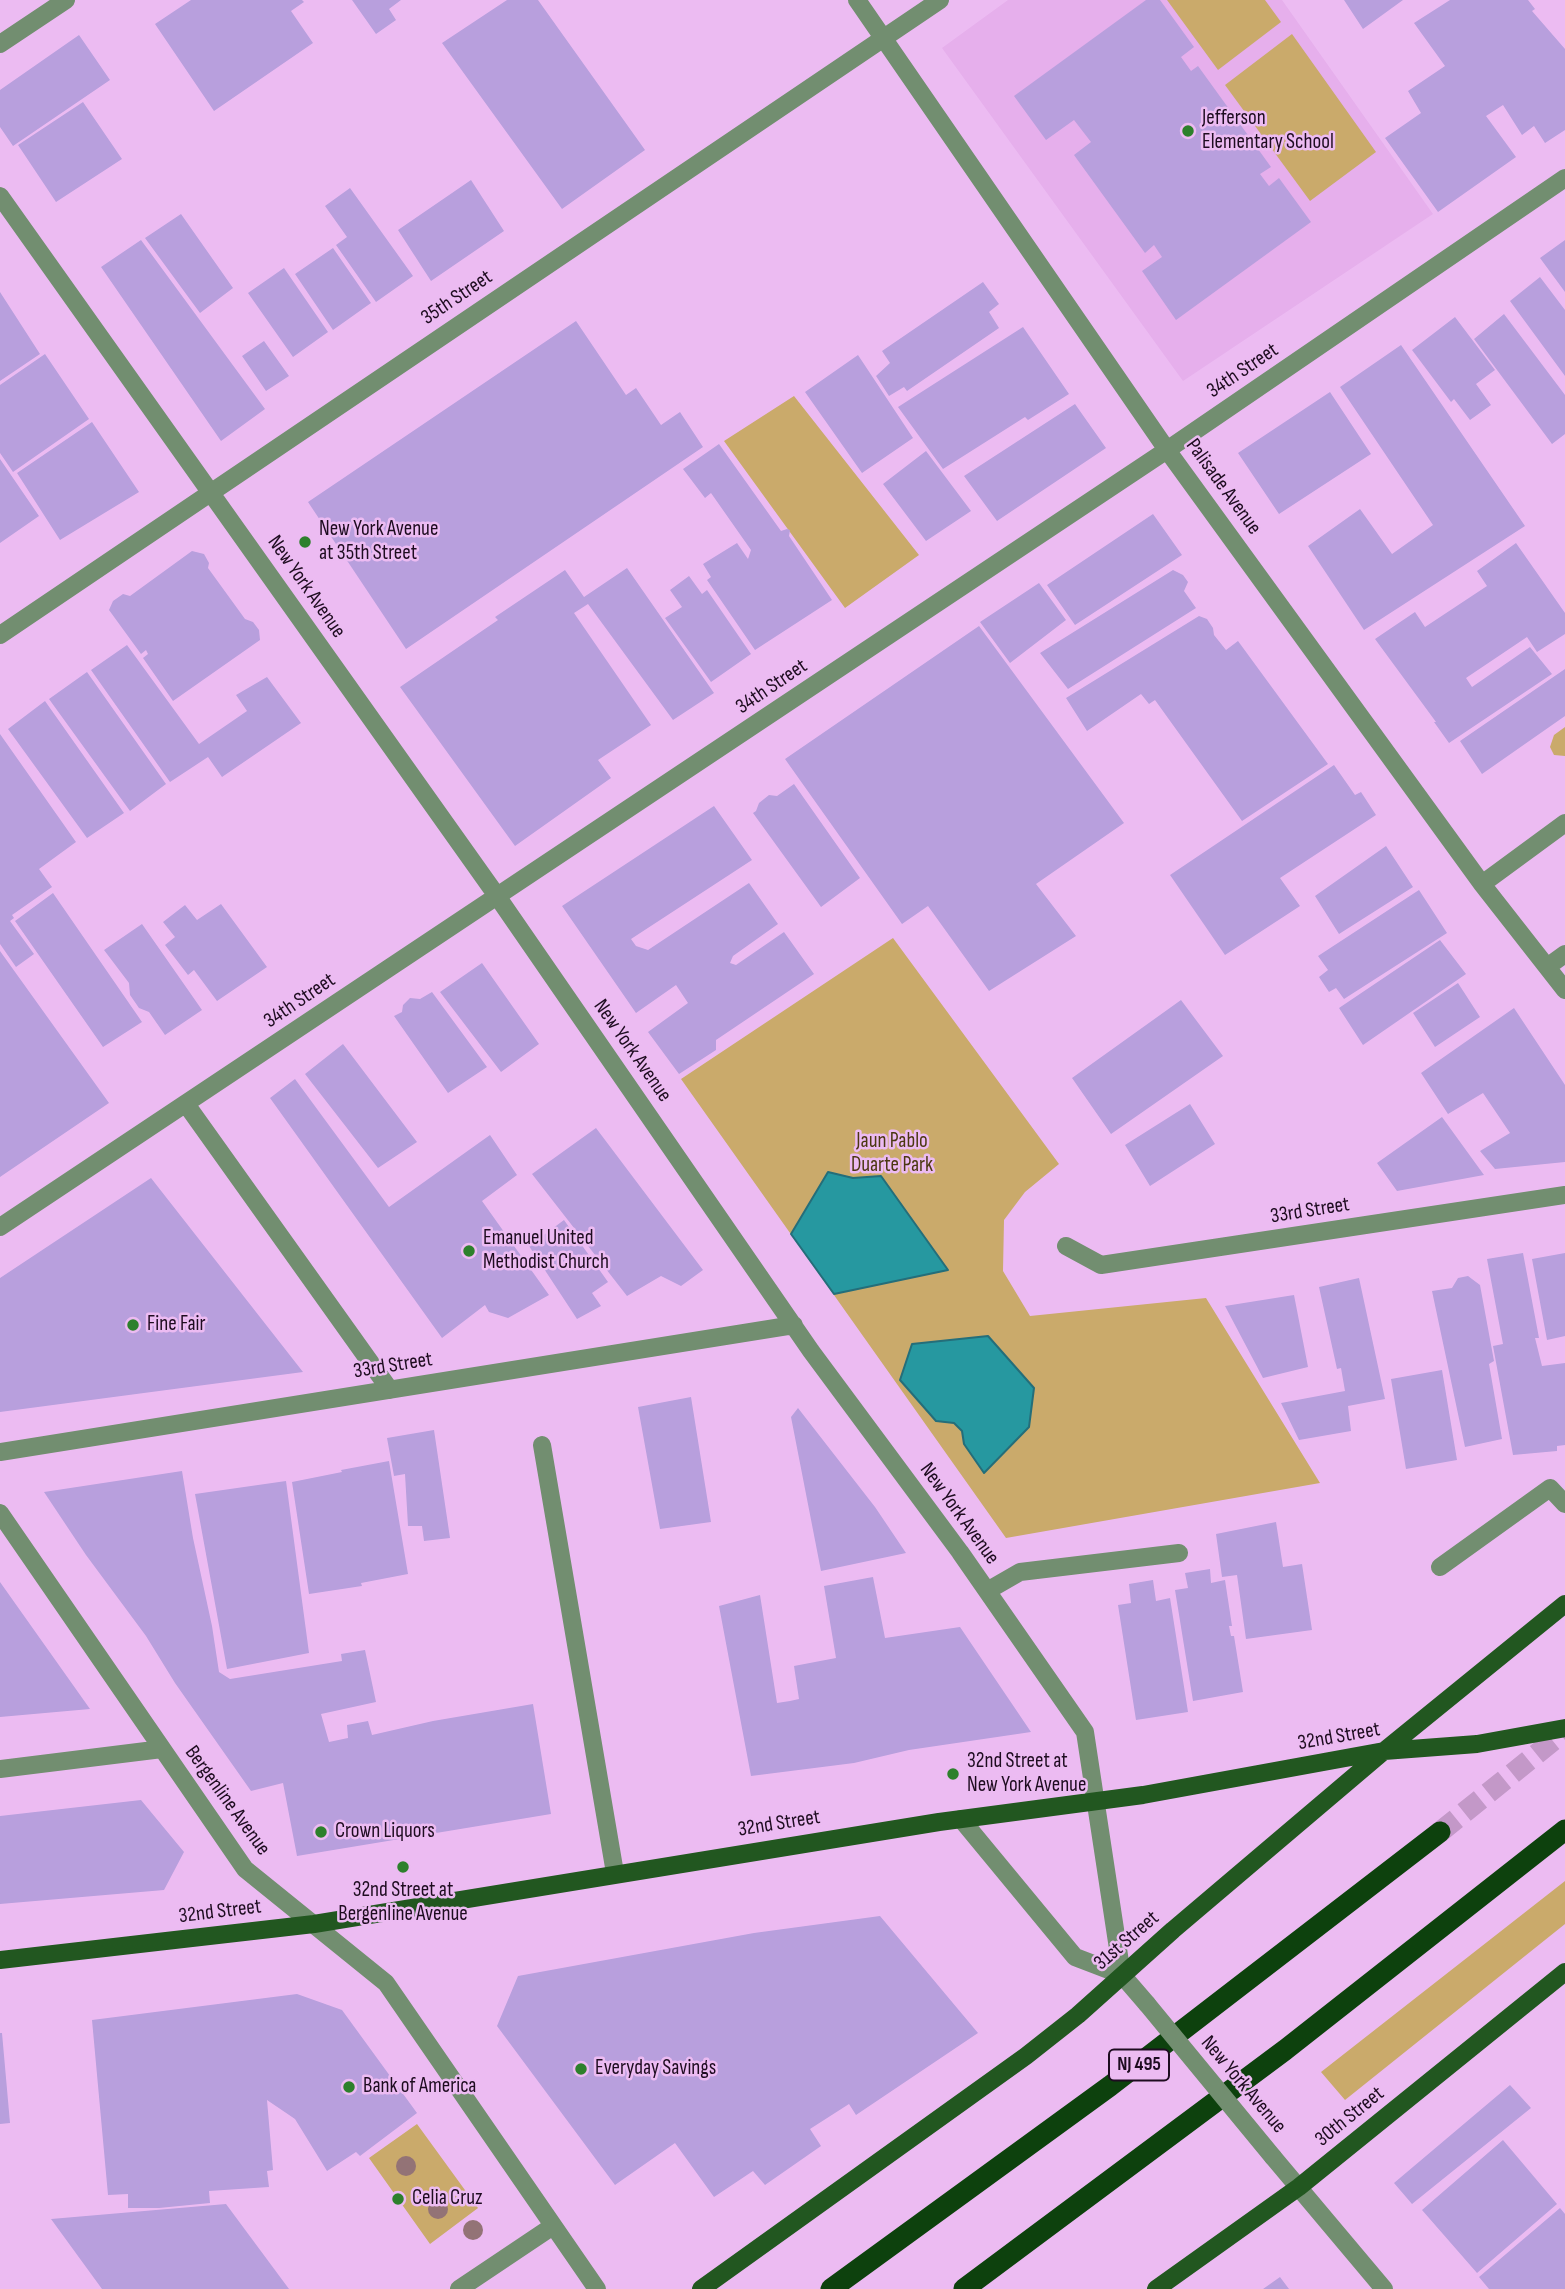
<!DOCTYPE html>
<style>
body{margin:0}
canvas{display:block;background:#ecbbf2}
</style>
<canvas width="1565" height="2289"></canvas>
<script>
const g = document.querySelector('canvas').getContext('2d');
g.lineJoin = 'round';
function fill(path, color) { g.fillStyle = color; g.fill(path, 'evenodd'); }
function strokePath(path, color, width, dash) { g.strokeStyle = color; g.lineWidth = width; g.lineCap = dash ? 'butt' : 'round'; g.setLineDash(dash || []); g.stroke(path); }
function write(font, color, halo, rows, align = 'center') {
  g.font = font + ' "Sofia Sans Condensed",sans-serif'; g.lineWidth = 5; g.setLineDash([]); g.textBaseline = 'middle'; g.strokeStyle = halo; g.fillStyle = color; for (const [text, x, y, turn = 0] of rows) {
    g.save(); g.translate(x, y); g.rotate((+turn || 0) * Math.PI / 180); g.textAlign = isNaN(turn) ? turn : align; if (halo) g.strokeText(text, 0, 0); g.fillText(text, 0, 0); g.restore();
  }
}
fill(new Path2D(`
 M1008,0H1282L1433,214L1183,381L942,48Z`), '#e6afec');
fill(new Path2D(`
 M1167,0H1265L1281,22L1218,70Z
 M1292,34L1376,152L1310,201L1225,85Z
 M794,396L919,555L845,608L724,441Z
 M1565,727V756L1554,755L1550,747L1554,735Z
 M893,938L1059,1164L1025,1192L1004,1220L1003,1271L1030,1316L1206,1298L1320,1483L1006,1538L681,1079Z
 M1565,1881V1924L1345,2100L1321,2072Z
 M417,2124L478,2208L430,2244L369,2158Z`), '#caaa6b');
const water = new Path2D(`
 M828,1172L853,1178L881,1176L948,1270L834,1294L791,1234Z
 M988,1336L1034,1388L1029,1427L984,1473L964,1444L962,1431L954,1423L936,1421L900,1380L912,1344Z`);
fill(water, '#2698a0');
strokePath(water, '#246e7a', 2);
fill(new Path2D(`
 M191,0H302L304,2L291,11L313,43L214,111L155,24Z
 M352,0H401L389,9L396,20L376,34Z
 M507,0H538L645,150L562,209L442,43Z
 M1146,0H1160L1194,47L1181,57L1191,71L1198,66L1271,167L1260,174L1269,186L1279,178L1311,222L1176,320L1142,271L1162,257L1154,245L1145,253L1074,155L1091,142L1074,120L1046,140L1014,96Z
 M1344,0H1403L1363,29Z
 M1450,0H1528L1535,9L1532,11L1565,49V130L1545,143L1534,126L1522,135L1503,105L1486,116L1516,157L1438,212L1385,138L1421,113L1408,91L1445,66L1414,23Z
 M79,35L110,80L13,146L0,127V90Z
 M83,102L122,159L56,202L18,145Z
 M471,180L504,231L431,281L398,230Z
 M350,188L413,276L376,302L336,245L347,237L325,206Z
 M181,214L233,288L200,313L145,238Z
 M141,240L265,409L221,441L101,267Z
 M1565,240V292L1540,258Z
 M333,248L371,303L333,330L295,274Z
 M284,268L328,332L293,357L248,293Z
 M1540,277L1565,310V376L1510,301Z
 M983,282L999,304L989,312L999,328L907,391L904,387L889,396L876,376L890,363L882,351Z
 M0,292L40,354L0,381Z
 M1504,314L1565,395V434L1552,444L1474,339Z
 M1455,317L1495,370L1476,384L1491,405L1470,420L1454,399L1451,402L1412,350Z
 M576,321L626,395L636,388L661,425L680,412L703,447L406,649L308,502Z
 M1023,327L1069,394L1028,420L1025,417L943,469L898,407Z
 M264,341L289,376L266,391L242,356Z
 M1401,345L1525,526L1364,630L1308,546L1360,509L1392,554L1433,525L1340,387Z
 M45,354L89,419L13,472L0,453V385Z
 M858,355L913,438L862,473L805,392Z
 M1330,392L1371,454L1279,514L1238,453Z
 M1075,404L1106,448L997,521L964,476Z
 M92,422L139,492L60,540L17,473Z
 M719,444L781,531L787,529L790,530L789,536L832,600L755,650L707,580L711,577L703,564L737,543L748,559L751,550L711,493L705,498L683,469Z
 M926,451L971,511L926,541L883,484Z
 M0,459L39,516L0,543Z
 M1153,514L1182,555L1075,625L1047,585Z
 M1516,543L1565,613V634L1537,652L1527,637L1466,678L1472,687L1530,647L1552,674L1449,743L1434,722H1436L1375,639L1415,612L1425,627L1487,586L1477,571Z
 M192,551L204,554L209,563L208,568L245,619L253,622L259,630L260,640L173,701L143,658L148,654L146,650L141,654L109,610L113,601L123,594L130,596Z
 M627,568L714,693L673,720L588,604L574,613L651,725L598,760L611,778L515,846L400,687L498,620L495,617L565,570L584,597Z
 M1173,570L1183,575L1188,582L1184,591L1196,608L1068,689L1040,653Z
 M689,576L702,594L707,590L751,654L711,682L665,618L682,607L670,590Z
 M1039,583L1066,620L1010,663L980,622Z
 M1199,616L1207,619L1213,628L1214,635L1226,650L1238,641L1328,764L1242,821L1155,700L1149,704L1141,694L1087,731L1066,698Z
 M979,626L1124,823L1036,884L1076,936L989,991L928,906L902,924L785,759Z
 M127,645L199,744L247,711L236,695L267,677L301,723L222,777L208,757L170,782L91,670Z
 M1565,669V716L1482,774L1460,741Z
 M87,672L166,784L130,811L49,699Z
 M45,701L124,813L87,838L8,729Z
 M0,734L76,842L39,869L52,887L12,915L14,918L10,921L34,954L16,967L0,944Z
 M1334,765L1355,795L1361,792L1376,815L1280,878L1300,906L1225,955L1170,875Z
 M794,784L860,878L821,907L753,813L756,811L759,803L769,795L777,796Z
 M714,806L752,860L631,939L636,946L648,950L749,883L778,924L733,956L730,963L736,965L784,932L814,974L716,1040V1050L679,1074L648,1032L688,1003L676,985L636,1013L562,906Z
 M1386,846L1413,887L1339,934L1315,896Z
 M1419,890L1447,933L1344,999L1336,988L1329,992L1319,977L1328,970L1318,956Z
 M53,893L142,1022L103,1047L15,921Z
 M221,904L267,967L217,1001L194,970L188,975L165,945L175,937L163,922L185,905L197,920Z
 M142,924L202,1010L165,1035L149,1012L139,1008L130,995L129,983L104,950Z
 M1440,940L1466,974L1363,1045L1339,1008Z
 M0,951L109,1103L0,1177Z
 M482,963L539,1044L501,1072L440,992Z
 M1458,983L1480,1017L1435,1047L1413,1013Z
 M432,992L487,1067L448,1093L394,1016L402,1012L403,1005L410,998L420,999Z
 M1181,1000L1223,1056L1111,1134L1072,1078Z
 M1514,1008L1565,1085V1162L1495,1169L1480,1151L1510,1133L1483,1093L1448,1114L1421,1073Z
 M343,1044L417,1142L378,1168L305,1074Z
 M295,1079L389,1207L490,1135L517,1175L482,1201L549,1295L508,1318L489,1312L485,1305L442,1338L270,1098Z
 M1190,1104L1215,1144L1150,1186L1125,1145Z
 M1442,1117L1484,1175L1397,1191L1377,1163Z
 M596,1128L703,1270L681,1286L661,1276L627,1296L532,1174Z
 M151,1178L303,1372L0,1412V1278Z
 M564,1220L608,1282L592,1293L601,1306L577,1319L529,1246Z
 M1523,1253L1539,1338H1535L1542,1366L1565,1363V1445L1557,1446V1451L1513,1455L1493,1346L1503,1344L1487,1259Z
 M1565,1253V1336L1547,1340L1532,1259Z
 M1468,1276L1480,1285L1494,1361L1489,1364L1502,1439L1465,1447L1432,1291L1452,1288L1458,1278Z
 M1359,1278L1385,1399L1348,1406L1351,1431L1299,1440L1281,1403L1345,1391L1341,1368L1337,1369L1319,1287Z
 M1294,1295L1308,1367L1263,1378L1225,1306Z
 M1442,1370L1457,1460L1406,1469L1391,1379Z
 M691,1397L711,1522L660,1529L638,1407Z
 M798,1408L875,1507L906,1553L821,1571L791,1417Z
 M434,1430L450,1538L424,1541L422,1526H408L405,1474L394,1476L387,1438Z
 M389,1461L408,1574L361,1583L362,1586L309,1594L292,1482L342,1472L341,1470Z
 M182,1471L193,1538L212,1626L219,1672L230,1679L342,1661L341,1654L365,1650L376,1702L321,1714L329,1742L348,1738L347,1725L368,1721L372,1735L433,1721L533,1704L551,1814L297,1856L283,1783L251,1791L175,1683L146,1636L86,1555L44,1492Z
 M286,1481L309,1653L227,1669L195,1494Z
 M1276,1522L1283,1567L1302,1564L1312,1630L1246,1639L1237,1575L1222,1577L1216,1534Z
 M1210,1569L1211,1583L1225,1580L1232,1626H1229L1231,1636H1234L1243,1692L1193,1701L1175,1590L1188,1588L1185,1573Z
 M873,1577L885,1638L960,1627L1031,1732L909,1750L854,1763L751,1776L719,1606L760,1595L777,1703L790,1701L799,1699L794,1666L836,1658L824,1586Z
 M1153,1580L1156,1601L1170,1598L1188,1712L1136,1720L1118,1605L1131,1603L1129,1584Z
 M0,1582L90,1709L0,1717Z
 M141,1800L184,1852L164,1890L0,1904V1816Z
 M880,1916L978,2033L856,2115L849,2104L810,2129L821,2146L765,2185L753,2171L714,2197L675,2143L615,2185L497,2026L518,1976L754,1933Z
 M297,1994L342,2010L417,2113L360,2156L356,2152L327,2171L295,2119L267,2100L273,2170L267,2171L269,2187L209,2191L210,2203L159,2208H128V2194L108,2195L92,2020Z
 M0,2033H2L10,2123L0,2124Z
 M1510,2085L1531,2108L1412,2204L1394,2183Z
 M1503,2140L1557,2204L1477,2273L1422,2210Z
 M226,2204L289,2289H102L51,2219Z
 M1560,2208L1565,2214V2289H1489L1479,2277Z
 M1280,2277L1289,2289H1263Z`), '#b89fdd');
strokePath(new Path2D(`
 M1440,1832L1565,1731`), '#c398c8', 21, [21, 10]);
strokePath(new Path2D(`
 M857,0L1167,450L1482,884L1565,990
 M0,44L66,0
 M0,196L497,896L811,1351L960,1552L1085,1732L1122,1975
 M0,635L940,0
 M1482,884L1565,823
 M1547,967L1565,954
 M186,1104L390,1390
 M0,1227L1167,450L1565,178
 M1066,1246L1101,1265L1565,1195
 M542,1445L615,1873
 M0,1452L794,1325
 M0,1513L245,1869L386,1983L597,2289
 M1440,1567L1550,1488L1565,1504
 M987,1591L1020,1572L1179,1553
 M0,1769L162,1749
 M961,1819L1075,1957L1122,1975L1147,2004
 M1273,2157L1384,2289
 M459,2289L553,2226`), '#728e70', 18);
strokePath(new Path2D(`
 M0,1960L314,1924L939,1822L1143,1795L1384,1751L1477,1744L1565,1728
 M701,2289L1026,2056L1078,2015L1173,1930L1384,1751L1565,1604
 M1156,2289L1299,2187L1565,1972`), '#225720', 18);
strokePath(new Path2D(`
 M831,2289L1110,2086L1440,1832
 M964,2289L1285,2050L1565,1830`), '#0d410d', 21);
strokePath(new Path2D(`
 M1147,2004L1273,2157`), '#728e70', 18);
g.fillStyle = '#937376';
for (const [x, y] of [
 [406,2166],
 [438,2209],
 [473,2230]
]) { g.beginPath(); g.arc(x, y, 10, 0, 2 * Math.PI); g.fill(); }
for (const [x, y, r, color] of [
 [1188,131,7,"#2d802c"],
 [305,542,7,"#2d802c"],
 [469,1251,7,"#2d802c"],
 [133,1325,7,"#2d802c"],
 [953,1774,7,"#2d802c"],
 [321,1832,7,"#2d802c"],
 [403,1867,7,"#2d802c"],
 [581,2069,7,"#2d802c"],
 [349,2087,7,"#2d802c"],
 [398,2199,7,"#2d802c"]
]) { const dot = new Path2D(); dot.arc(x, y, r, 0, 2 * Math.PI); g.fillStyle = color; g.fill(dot); strokePath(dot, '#ecbbf2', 2.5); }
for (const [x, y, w] of [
 [1139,2065,60]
]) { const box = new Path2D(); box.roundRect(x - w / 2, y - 15.5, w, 31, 5); g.fillStyle = '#ecbbf2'; g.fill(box); strokePath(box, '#1e0c20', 2); }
write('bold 19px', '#1e0c20', null, [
 ["NJ 495",1139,2065]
]);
write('21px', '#1e0c20', '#ecbbf2', [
 ["Jefferson",1202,119],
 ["Elementary School",1202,143],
 ["New York Avenue",319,530],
 ["at 35th Street",319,554],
 ["Emanuel United",483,1239],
 ["Methodist Church",483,1263],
 ["Fine Fair",147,1325],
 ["32nd Street at",967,1762],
 ["New York Avenue",967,1786],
 ["Crown Liquors",335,1832],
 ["32nd Street at",403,1891,"center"],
 ["Bergenline Avenue",403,1915,"center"],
 ["Everyday Savings",595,2069],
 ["Bank of America",363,2087],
 ["Celia Cruz",412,2199]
], 'left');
write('21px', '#1e0c20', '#ecbbf2', [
 ["35th Street",457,298,-34],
 ["34th Street",1243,371,-34],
 ["Palisade Avenue",1223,487,54],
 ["New York Avenue",306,587,55],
 ["34th Street",772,687,-34],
 ["34th Street",300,1001,-34],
 ["New York Avenue",632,1051,55],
 ["33rd Street",1310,1211,-9],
 ["33rd Street",393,1366,-9],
 ["New York Avenue",959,1514,54],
 ["32nd Street",1339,1737,-10],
 ["Bergenline Avenue",227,1801,54],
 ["32nd Street",779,1824,-9],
 ["32nd Street",220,1912,-7],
 ["31st Street",1127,1941,-41],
 ["New York Avenue",1243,2085,50],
 ["30th Street",1350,2117,-39]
]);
write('21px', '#4b3811', '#ecbbf2', [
 ["Jaun Pablo",892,1142],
 ["Duarte Park",892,1166]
]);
</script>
